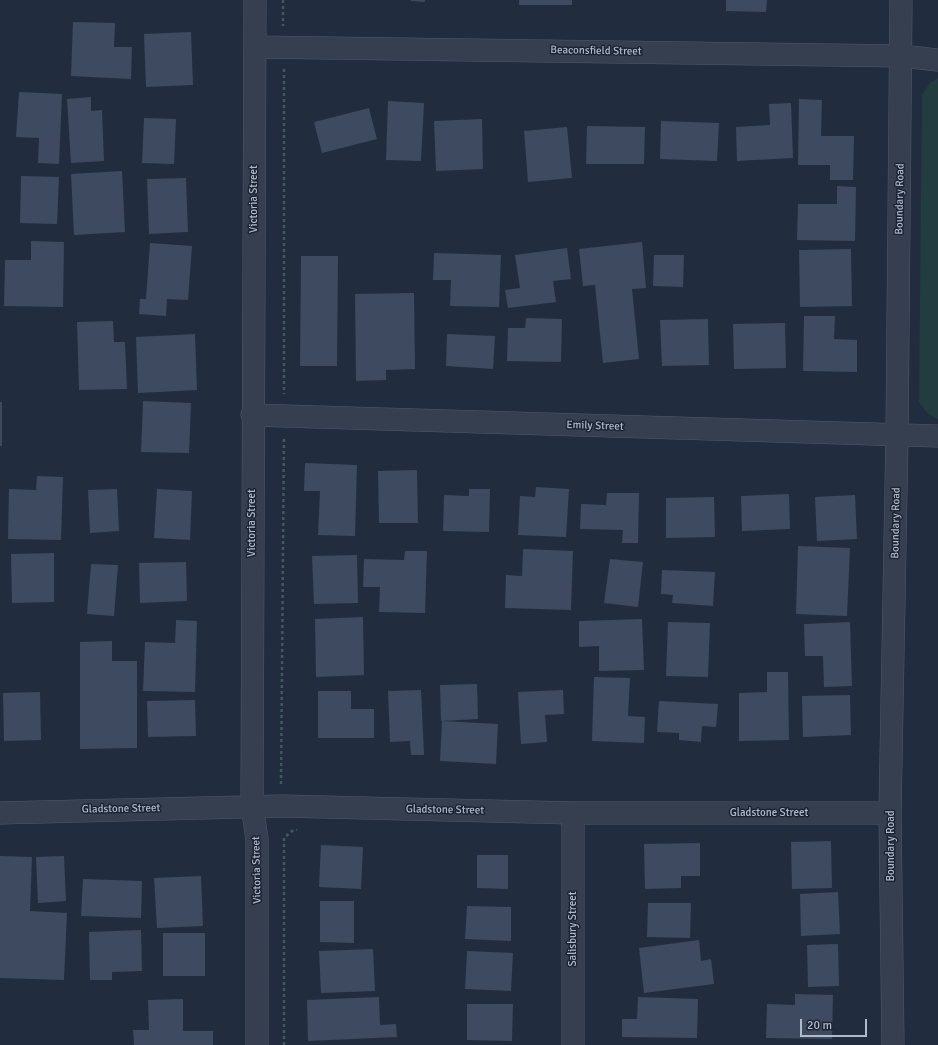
<!DOCTYPE html>
<style>
body{margin:0}
#map{position:relative;width:938px;height:1045px;overflow:hidden;background:#212d3f;font-family:Signika,sans-serif}
canvas{display:block}
.scale{position:absolute;left:800px;top:1019px;width:67px;height:18px;box-sizing:border-box;border:2px solid #b1baca;border-top:0;padding-left:5px;font-size:12px;line-height:14px;white-space:nowrap;color:#b1baca;-webkit-text-stroke:3px #1b2434;paint-order:stroke}
</style>
<div id="map">
<canvas width="938" height="1045"></canvas>
<div class="scale">20 m</div>
</div>
<script>
const g = document.querySelector('canvas').getContext('2d');
g.lineJoin = 'round';
function fill(path, color) { g.fillStyle = color; g.fill(path, 'evenodd'); }
function strokePath(path, color, width, dash) { g.strokeStyle = color; g.lineWidth = width; g.lineCap = dash ? 'butt' : 'round'; g.setLineDash(dash || []); g.stroke(path); }
function write(font, color, halo, rows, align = 'center') {
  g.font = font + ' Signika,sans-serif'; g.lineWidth = 3; g.setLineDash([]); g.textBaseline = 'middle'; g.strokeStyle = halo; g.fillStyle = color; for (const [text, x, y, turn = 0] of rows) {
    g.save(); g.translate(x, y); g.rotate((+turn || 0) * Math.PI / 180); g.textAlign = isNaN(turn) ? turn : align; if (halo) g.strokeText(text, 0, 0); g.fillText(text, 0, 0); g.restore();
  }
}
fill(new Path2D(`
 M938,78V419L928,414L919,402L922,95L930,83Z`), '#233c40');
fill(new Path2D(`
 M411,0H425V2L411,1Z
 M519,0H572V5H519Z
 M726,0H767L766,12L726,11Z
 M73,22L115,23L114,47H132L131,79L71,76Z
 M191,32L193,85L146,87L144,34Z
 M19,92L62,94L59,164L38,163L39,138L16,137Z
 M91,97V111L102,110L104,161L71,163L67,99Z
 M799,99L822,100L821,136H854L853,180H830V165H798Z
 M388,101L424,103L421,161L386,160Z
 M791,103L793,158L737,161L736,127L770,125L769,104Z
 M369,108L377,139L322,153L314,122Z
 M144,118L176,119L174,164L142,163Z
 M482,119L483,169L436,171L434,121Z
 M661,121L719,123L717,161L660,159Z
 M587,126L645,127L644,164H586Z
 M567,127L572,178L528,182L524,131Z
 M122,171L125,232L74,235L71,174Z
 M21,176L59,177L57,224L20,223Z
 M186,178L188,232L149,234L147,179Z
 M837,186L856,187L855,241L797,240L798,204H837Z
 M31,241L64,242L63,307L4,306L5,260H31Z
 M642,242L646,288L632,289L639,359L603,363L595,285L583,286L579,249Z
 M150,243L192,246L188,300L167,299L166,316L139,314L140,299H146Z
 M567,248L571,279L553,281L556,302L508,308L505,290L520,288L515,255Z
 M851,249L852,306L800,307L799,250Z
 M434,253L501,255L499,307L450,306L451,280H433Z
 M654,255H684L683,287L653,286Z
 M301,256H338L337,366H300Z
 M414,293L415,369L386,370V380L356,381L355,294Z
 M804,316H835L834,339L857,340V372L803,371Z
 M526,318L562,319L561,362L507,361L508,328H525Z
 M708,319L709,365L662,366L660,320Z
 M113,321L114,342H125L127,389L79,390L77,322Z
 M785,323L786,368L734,369L733,324Z
 M195,334L197,390L138,393L136,337Z
 M447,334L495,336L493,369L446,366Z
 M143,401L191,403L189,453L141,452Z
 M0,402H2V446H0Z
 M305,463L357,465L355,536L318,535L320,491H304Z
 M417,470L418,523H379L378,471Z
 M37,476L63,477L61,540L8,539L9,489L36,490Z
 M536,487L569,489L566,537L518,535L520,496L535,497Z
 M117,489L119,531L90,533L88,490Z
 M157,489L192,491L190,540L154,538Z
 M469,489H490L489,532L443,531L444,495L469,496Z
 M607,493H639L638,543H622L623,530L580,529L581,504L606,505Z
 M789,494L790,529L742,531L741,496Z
 M855,495L857,539L817,541L815,497Z
 M714,497L715,537L666,538V498Z
 M798,546L850,548L847,616L796,614Z
 M523,549L573,551L571,610L505,608L506,575L522,576Z
 M405,551H427L425,613L379,612L380,587H363L364,559L404,560Z
 M54,553V602L12,603L11,554Z
 M357,555L358,603L314,604L312,556Z
 M610,559L643,562L638,607L604,603Z
 M186,562L187,601L140,603L139,563Z
 M91,564L118,565L114,616L87,614Z
 M662,570L715,572L713,606L672,603L673,595L661,594Z
 M363,617L364,675L316,677L315,619Z
 M642,619L644,670L599,671V646L579,647V621Z
 M176,620L197,621L195,692L143,691L145,642L175,643Z
 M668,622L710,623L708,677L666,676Z
 M850,622L852,686L824,687L823,656H805L804,624Z
 M112,641V661H137V748L80,749V642Z
 M767,672H788L789,740L739,741V693L767,692Z
 M594,677L630,678L628,716L645,717L644,743L592,741Z
 M477,684L478,719L441,721L440,685Z
 M421,690L424,755H411L410,741L390,742L388,691Z
 M563,690L564,714L545,715L547,742L521,744L518,692Z
 M318,691H351V709H374V738H318Z
 M40,692L41,740L4,741L3,693Z
 M850,695L851,735L803,737L802,696Z
 M195,700L196,736L148,737L147,701Z
 M659,701L718,704L716,727L702,726L701,742L679,740V733L657,732Z
 M442,721L498,724L496,764L440,761Z
 M831,841L832,888L792,889L791,842Z
 M700,843V876H681V888L645,889L644,844Z
 M321,845L363,847L361,889L319,887Z
 M477,855H508V889L477,888Z
 M0,856L32,857L30,911L67,913L64,980L0,978Z
 M64,856L66,901L38,903L36,857Z
 M201,876L203,926L157,928L154,878Z
 M83,879L142,881L141,918L81,916Z
 M838,892L840,934L801,936L800,894Z
 M320,901H354V943L320,942Z
 M648,903H691L690,938L647,937Z
 M467,906L511,907V941L465,939Z
 M141,930L142,971L112,972V980H90L89,932Z
 M163,933H205V976H163Z
 M699,940L701,961L711,959L714,984L644,993L639,948Z
 M838,944L839,986L808,987L807,945Z
 M373,949L375,991L321,993L319,951Z
 M467,951L513,953L511,991L465,989Z
 M795,994L833,995L832,1039L766,1038L767,1004L795,1005Z
 M379,997L380,1025L396,1024L397,1037L308,1041L307,1000Z
 M638,997L698,999L697,1038L622,1037V1019H637Z
 M183,999V1031H213V1045H134L133,1030H149L148,1000Z
 M467,1004H513L512,1041L467,1040Z`), '#3d4a5f');
const minor = new Path2D(`
 M255,0L252,806L257,839V1045
 M255,47L902,56L938,60
 M252,415L938,436
 M0,813L282,806L573,813H890
 M573,813V1045
 M893,1045L890,813L897,436L901,0`);
strokePath(minor, '#515a6a', 23);
strokePath(new Path2D(`
 M283,0V26
 M284,69V394
 M281,784L284,437
 M284,1045V838L292,831L297,830`), '#41595d', 2.5, [3, 3]);
strokePath(minor, '#363f4f', 22);
write('11px', '#b1baca', '#1b2434', [
 ["Beaconsfield Street",596,51,1],
 ["Victoria Street",254,199,-90],
 ["Boundary Road",900,199,-89],
 ["Emily Street",595,426,2],
 ["Victoria Street",252,523,-90],
 ["Boundary Road",896,523,-89],
 ["Gladstone Street",121,809,-1],
 ["Gladstone Street",445,810,1],
 ["Gladstone Street",769,813],
 ["Boundary Road",891,846,-90],
 ["Victoria Street",257,870,-91],
 ["Salisbury Street",573,929,-90]
]);
</script>
